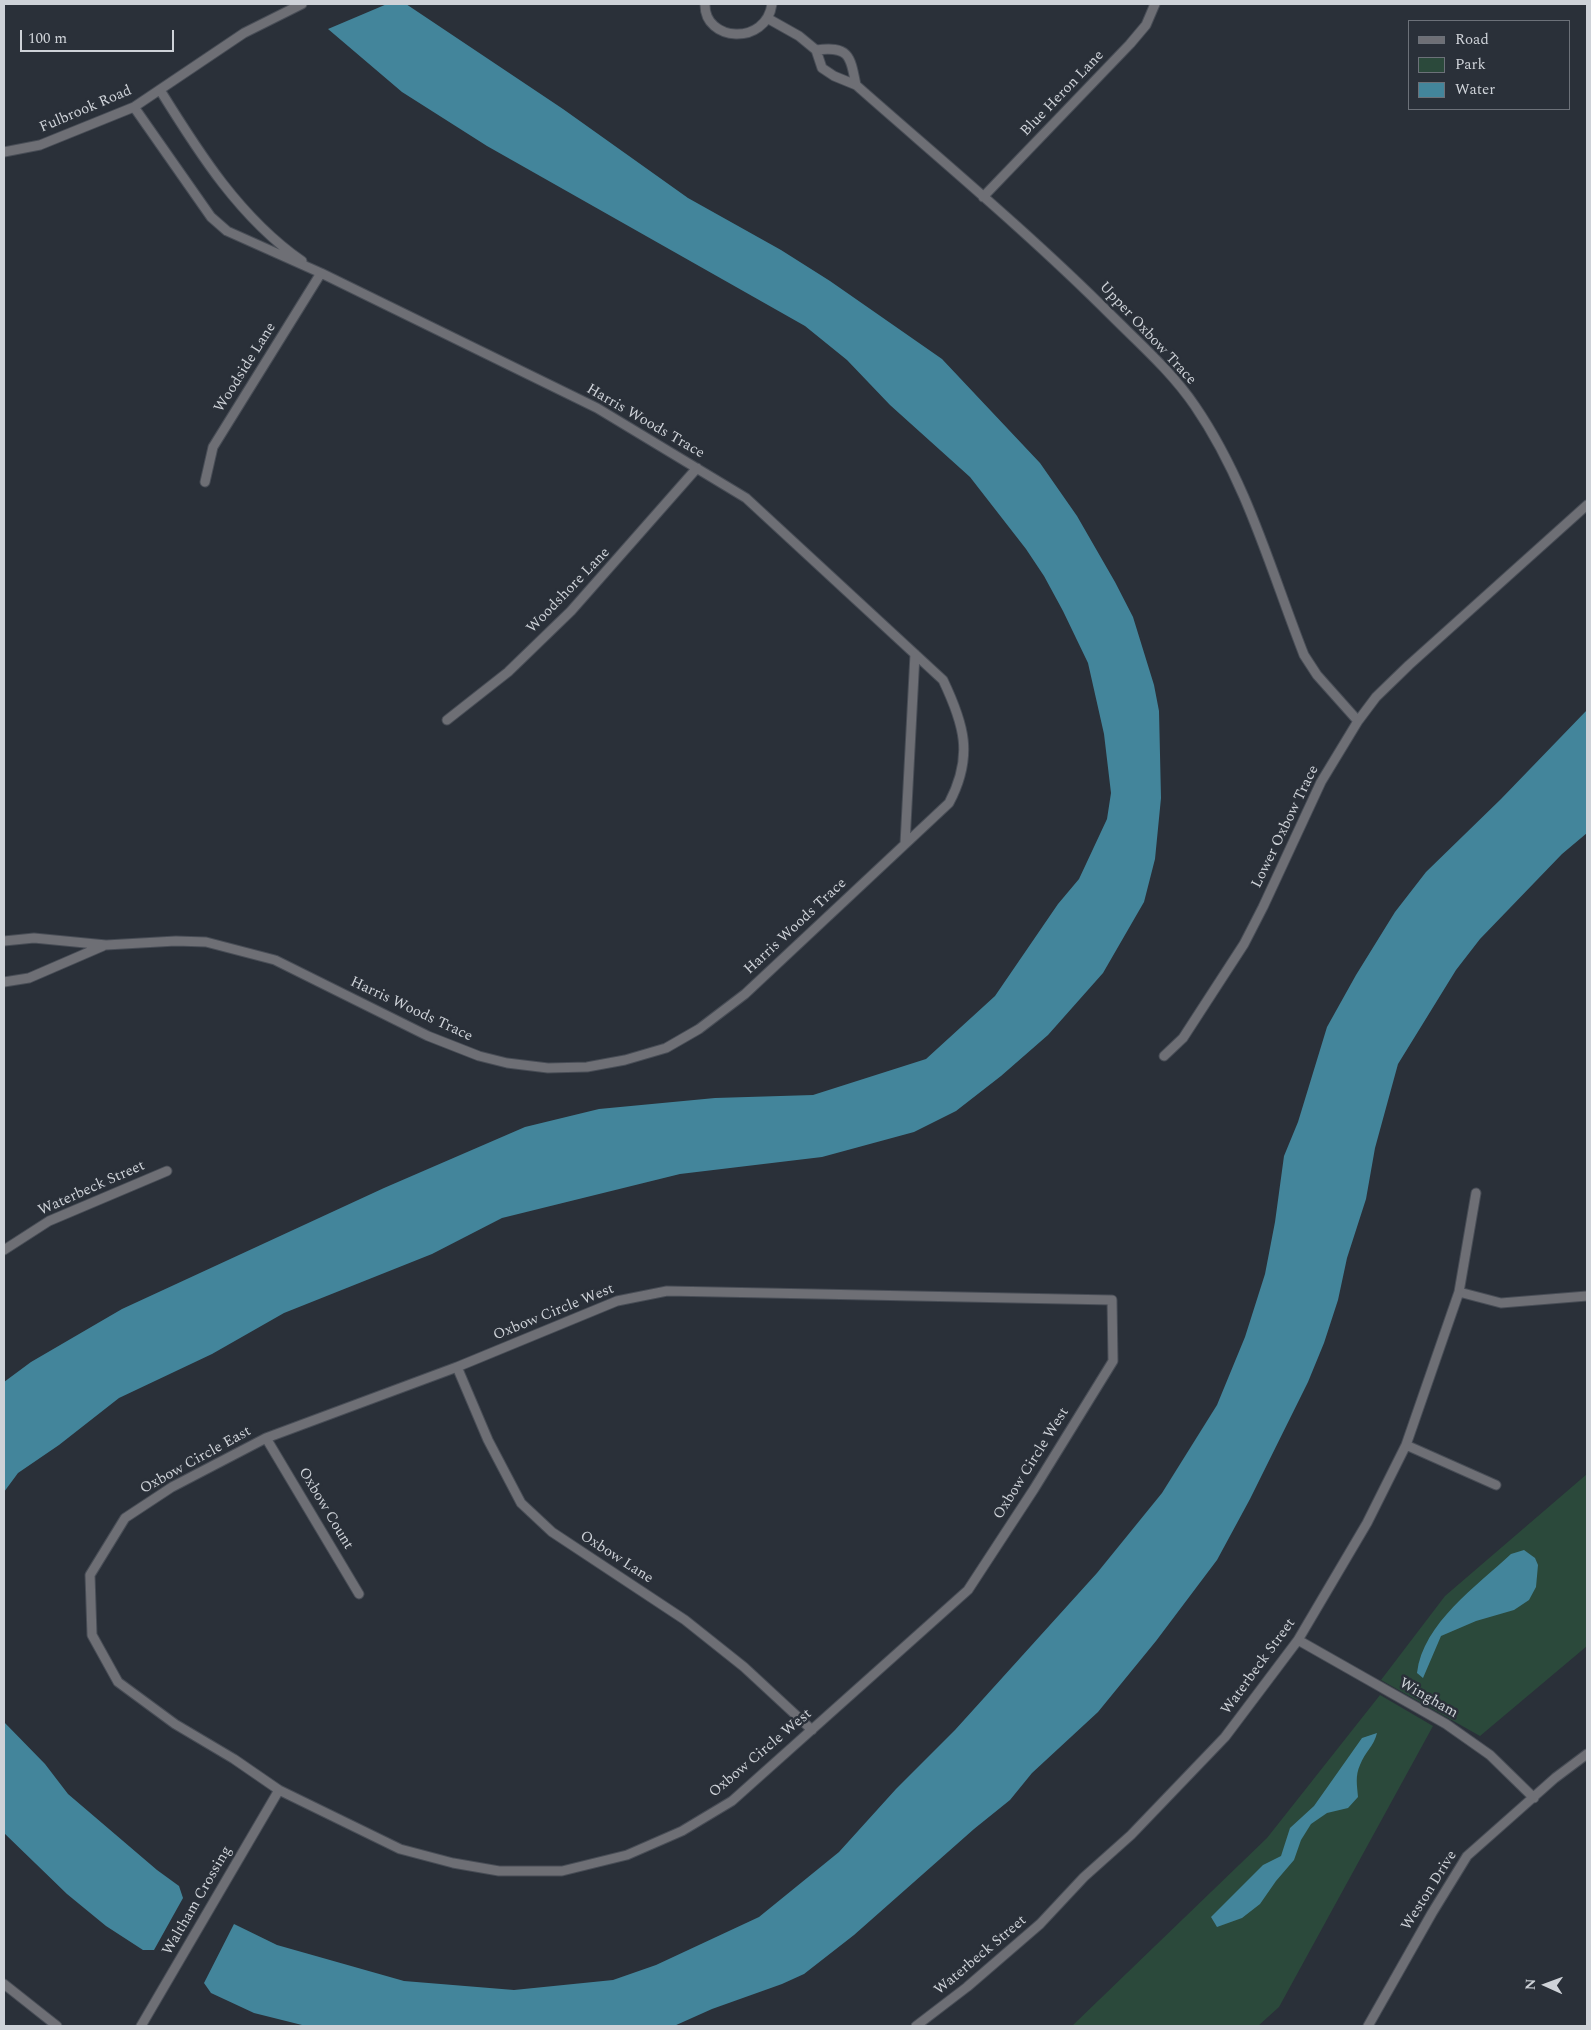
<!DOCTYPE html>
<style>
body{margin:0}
#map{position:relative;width:1591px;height:2030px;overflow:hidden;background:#2a3039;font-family:Spectral,serif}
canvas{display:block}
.frame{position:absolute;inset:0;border:5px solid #ced2d8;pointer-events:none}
.legend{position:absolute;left:1408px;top:20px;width:162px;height:90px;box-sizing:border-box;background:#2a3039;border:1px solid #6c7179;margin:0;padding:6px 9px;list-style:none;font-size:15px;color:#ced2d8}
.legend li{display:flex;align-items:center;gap:10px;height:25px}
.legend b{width:25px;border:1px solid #6c7179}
.north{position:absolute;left:1521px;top:1960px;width:50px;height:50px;-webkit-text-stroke:4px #2a3039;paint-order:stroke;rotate:272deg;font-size:14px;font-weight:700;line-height:20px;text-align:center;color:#ced2d8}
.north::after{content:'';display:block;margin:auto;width:18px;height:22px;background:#ced2d8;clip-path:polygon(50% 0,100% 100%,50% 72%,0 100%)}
.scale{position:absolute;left:20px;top:30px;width:154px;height:22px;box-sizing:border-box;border:2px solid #ced2d8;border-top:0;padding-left:6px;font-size:15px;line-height:18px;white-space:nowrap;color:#ced2d8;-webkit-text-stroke:4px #2a3039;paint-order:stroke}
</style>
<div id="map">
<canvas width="1591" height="2030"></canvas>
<div class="frame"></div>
<ul class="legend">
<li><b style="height:6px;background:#6e6f75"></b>Road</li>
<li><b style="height:14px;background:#2b493b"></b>Park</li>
<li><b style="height:14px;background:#43859b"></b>Water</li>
</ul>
<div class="north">N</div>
<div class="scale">100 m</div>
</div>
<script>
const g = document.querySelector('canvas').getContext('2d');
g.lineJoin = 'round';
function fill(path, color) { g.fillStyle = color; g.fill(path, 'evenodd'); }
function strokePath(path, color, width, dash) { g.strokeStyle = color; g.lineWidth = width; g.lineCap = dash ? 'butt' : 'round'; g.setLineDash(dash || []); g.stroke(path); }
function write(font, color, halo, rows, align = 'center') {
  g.font = font + ' Spectral,serif'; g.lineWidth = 5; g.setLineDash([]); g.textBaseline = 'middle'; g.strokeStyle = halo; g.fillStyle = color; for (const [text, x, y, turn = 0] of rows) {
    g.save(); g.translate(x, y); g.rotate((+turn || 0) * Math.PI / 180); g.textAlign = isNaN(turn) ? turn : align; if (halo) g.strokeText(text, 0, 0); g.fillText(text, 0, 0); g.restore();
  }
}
fill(new Path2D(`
 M1587,1474V1646L1480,1736L1381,1680L1445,1596Z
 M1380,1695L1433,1726L1279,2007L1258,2026H1072L1267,1838Z`), '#2b493b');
fill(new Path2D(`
 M387,4H406L563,109L688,198L781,250L830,281L942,359L1040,463L1077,516L1115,582L1133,617L1154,685L1159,711L1161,798L1155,859L1144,902L1103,973L1048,1035L1001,1076L956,1111L914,1132L822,1157L680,1174L502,1218L432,1254L284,1313L212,1354L119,1398L59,1445L18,1473L4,1492V1382L31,1362L122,1309L384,1188L525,1127L599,1109L715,1098L813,1095L926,1059L995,996L1058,904L1079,879L1107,819L1111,793L1104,734L1088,663L1063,611L1044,576L1026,549L970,477L890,405L847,360L805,326L487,146L402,92L328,29Z
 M1587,710V833L1562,854L1480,939L1456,970L1398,1064L1375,1148L1366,1199L1347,1258L1338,1300L1324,1343L1308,1382L1250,1499L1217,1560L1156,1641L1098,1712L1032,1773L1010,1800L974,1829L854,1935L804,1974L782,1984L712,2009L674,2026H306L254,2013L211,1993L204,1983L234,1924L277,1945L404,1981L514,1990L613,1980L656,1965L759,1917L839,1852L896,1789L955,1730L1097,1573L1162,1493L1217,1405L1245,1337L1265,1274L1275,1222L1284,1156L1298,1122L1327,1027L1356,975L1395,912L1426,872L1501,799Z
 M1524,1550L1535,1558L1538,1565L1536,1587L1529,1600L1514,1610L1476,1621L1441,1636L1423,1678L1417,1673C1423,1623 1477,1586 1511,1554Z
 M4,1722L45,1764L68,1794L157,1870L179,1886L183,1898L154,1950H143L106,1926L67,1894L4,1833Z
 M1377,1733C1374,1746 1365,1752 1360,1765C1355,1776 1357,1785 1358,1797L1348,1808L1327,1813L1311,1824L1301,1840L1294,1860L1276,1881L1260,1904L1242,1918L1217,1927L1211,1917L1263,1865L1281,1856L1290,1828L1314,1806L1362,1738Z`), '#43859b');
const street = new Path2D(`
 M705,4C704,42 766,46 772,4
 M767,18L799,36L816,50L822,68L834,76L856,85C941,160 1030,234 1111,315C1140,344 1172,372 1195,406C1247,482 1271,571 1304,655L1317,675L1358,721
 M816,50C849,46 850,55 856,85
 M160,90C199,153 240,218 302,261
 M4,152L40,145L134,107L244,33L302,4
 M983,197L1130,44L1146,25L1155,4
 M205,482L213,447L321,273
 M447,720L508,672L571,611L697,468
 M905,844L915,654
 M4,941L34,938L106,945L176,941L206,942L275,960L428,1036L479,1056L507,1063L548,1068L587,1067L625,1060L666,1048L699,1029L745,994L949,803C974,756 964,724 943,680L746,498L597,408L321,273L227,231L211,217L134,107
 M4,982L29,978L103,946
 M1164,1056L1183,1038L1244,944L1263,907L1321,782L1358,721L1376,697L1409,665L1587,505
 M4,1250L49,1221L167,1171
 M667,1291L1112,1300L1113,1361L1034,1489L968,1590L732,1801L682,1831L627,1855L562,1871H499L453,1863L400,1849L279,1790L234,1759L175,1724L118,1682L92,1635L90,1575L125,1518L172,1487L266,1438L457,1367L617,1301Z
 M1459,1292L1501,1303L1587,1296
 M457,1367L488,1440L521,1503L552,1532L685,1620L744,1667L812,1730
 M266,1438L359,1594
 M1406,1445L1496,1485
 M1298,1640L1446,1724L1490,1755L1534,1798
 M4,1984L57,2026
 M141,2026L279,1790
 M916,2026L967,1987L1040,1924L1084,1877L1131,1835L1225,1737L1298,1640L1367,1523L1406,1445L1459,1292L1476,1193
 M1368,2026L1432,1913L1467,1856L1555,1778L1587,1754`);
strokePath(street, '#484d56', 11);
strokePath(street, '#6e6f75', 9);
write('15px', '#ced2d8', '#2a3039', [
 ["Blue Heron Lane",1063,94,-46],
 ["Fulbrook Road",86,110,-23],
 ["Upper Oxbow Trace",1147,334,47],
 ["Woodside Lane",246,368,-58],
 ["Harris Woods Trace",645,422,30],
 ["Woodshore Lane",569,591,-46],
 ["Lower Oxbow Trace",1286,827,-64],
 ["Harris Woods Trace",796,927,-43],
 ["Harris Woods Trace",411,1010,25],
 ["Waterbeck Street",92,1189,-24],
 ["Oxbow Circle West",554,1313,-22],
 ["Oxbow Circle East",196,1461,-29],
 ["Oxbow Circle West",1032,1464,-58],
 ["Oxbow Count",325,1509,59],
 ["Oxbow Lane",616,1558,33],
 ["Waterbeck Street",1259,1667,-54],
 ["Wingham",1428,1699,30],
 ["Oxbow Circle West",761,1754,-40],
 ["Weston Drive",1430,1891,-58],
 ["Waltham Crossing",198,1901,-60],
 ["Waterbeck Street",981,1956,-40]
]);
</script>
